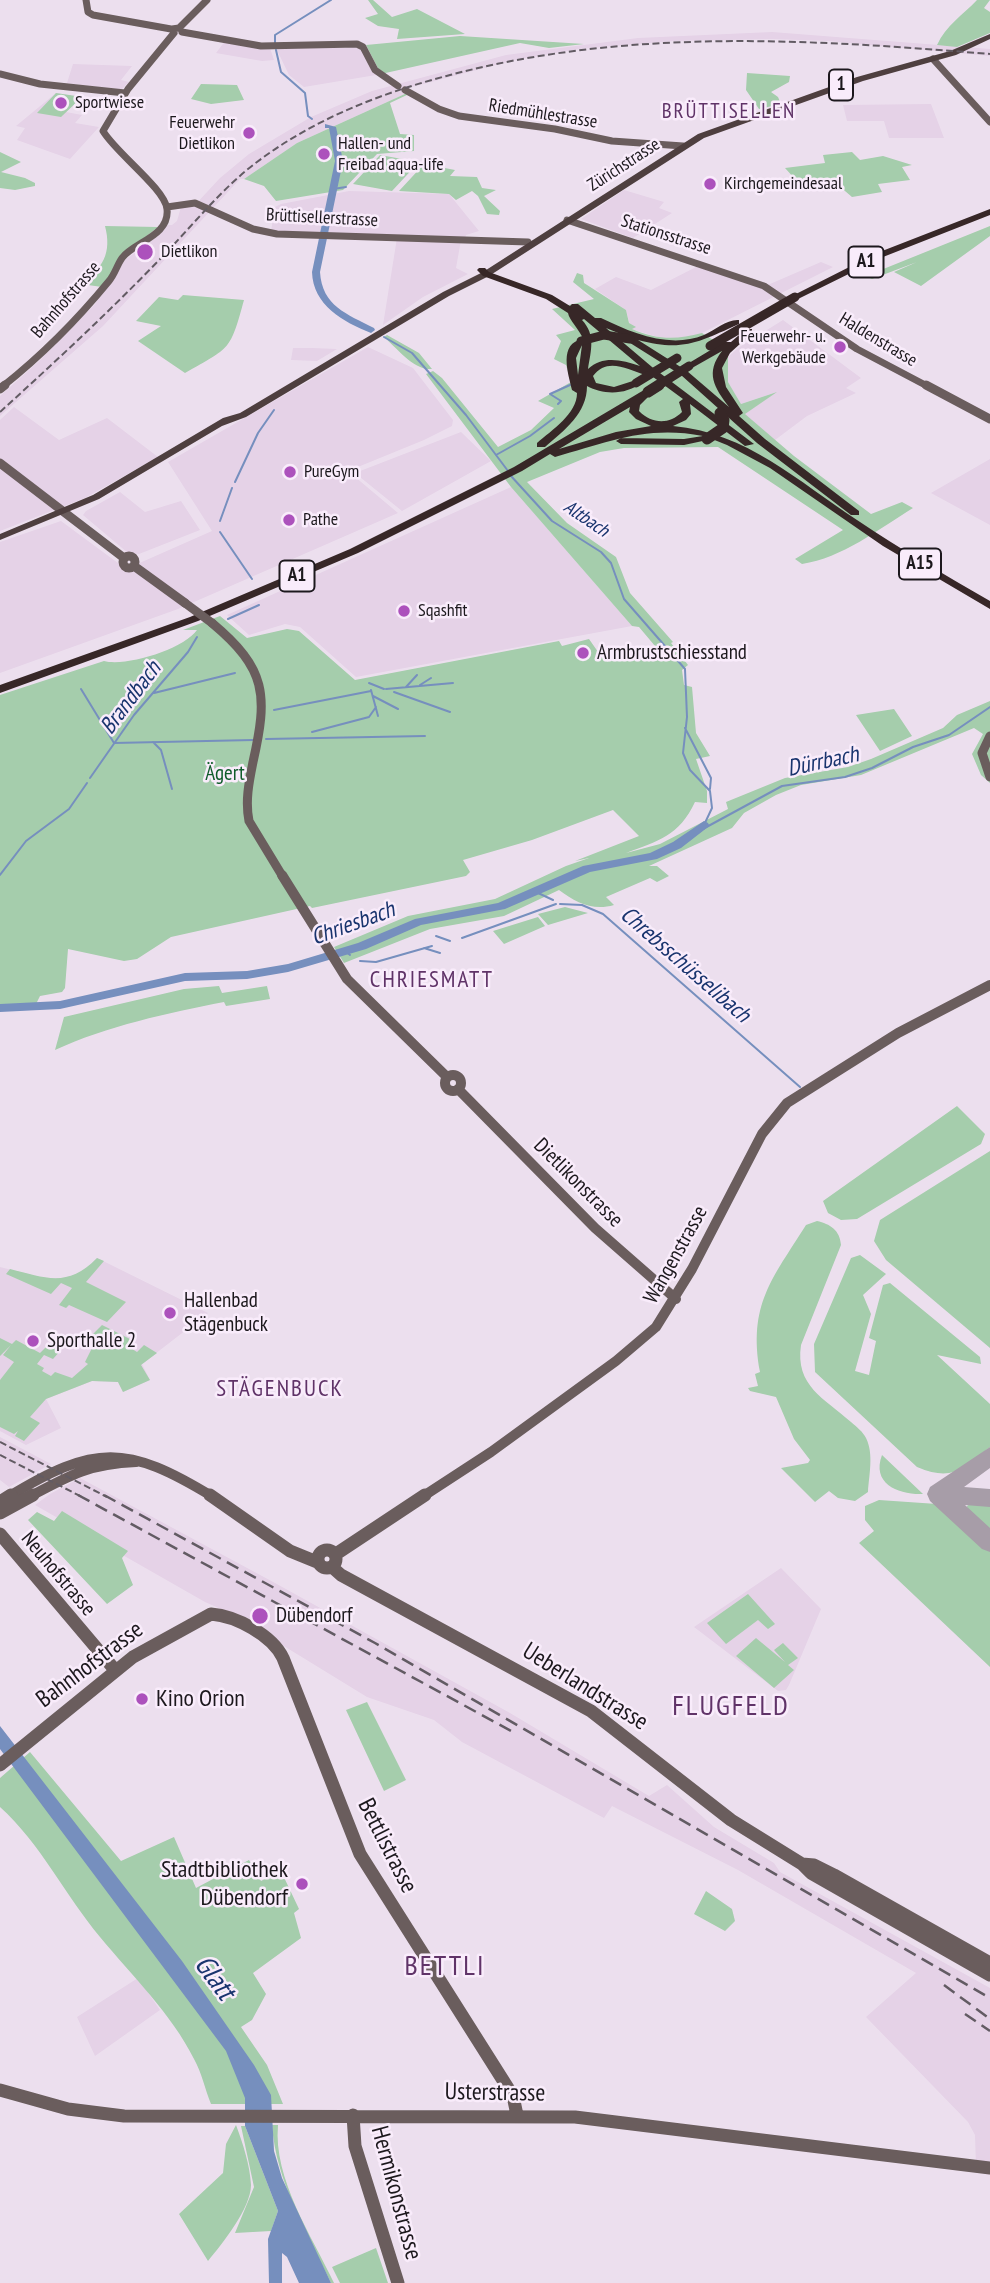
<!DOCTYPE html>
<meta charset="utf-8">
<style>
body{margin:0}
canvas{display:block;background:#ecdfee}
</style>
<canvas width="990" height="2283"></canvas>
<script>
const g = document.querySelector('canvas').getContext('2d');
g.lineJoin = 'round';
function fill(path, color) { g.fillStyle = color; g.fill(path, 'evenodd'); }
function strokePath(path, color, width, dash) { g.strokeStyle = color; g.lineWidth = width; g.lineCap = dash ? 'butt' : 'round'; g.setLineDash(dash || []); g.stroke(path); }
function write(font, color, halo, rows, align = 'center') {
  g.font = font + ' "PT Sans Narrow",sans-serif'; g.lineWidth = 5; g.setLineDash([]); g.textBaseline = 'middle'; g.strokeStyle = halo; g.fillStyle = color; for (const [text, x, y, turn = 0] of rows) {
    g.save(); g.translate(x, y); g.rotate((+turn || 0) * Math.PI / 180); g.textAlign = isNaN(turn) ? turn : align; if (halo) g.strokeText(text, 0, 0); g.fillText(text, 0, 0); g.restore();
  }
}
fill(new Path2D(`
 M772,32L990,49V56L828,41L772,39L673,41L579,49L515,60L408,88L407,93L297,143L244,179H240L103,326L0,416V396L39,361L95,304L122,262L151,241L166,225H172L177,221L181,207L194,206L220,178L249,154L311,117L372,91L506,55L638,38Z
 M225,41L270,48L274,60L262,61L216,53Z
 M360,47L376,75L304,87L289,75L276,48Z
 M73,64L132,66L121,80L129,82L121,90L67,83Z
 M56,93L83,97L66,112L82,115L75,123L99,127L70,159L17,140L25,128L16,126Z
 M931,104L944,138H889L884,121H847L843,105Z
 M624,190L664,202L659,208L672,213L633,238L581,219Z
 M349,191L449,194L479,231L466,235L465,238L271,231L275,207L281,204Z
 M397,238L461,240L456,268L468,274L423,297L383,325Z
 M821,262L833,267L700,334L679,340L665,339L631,329L626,310L595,289L616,277L651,290L700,265L763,287Z
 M783,320L861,378L846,388L856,393L807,416L775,440L744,414L774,393L741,404L728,382L726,368L727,358L738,348Z
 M368,347L413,368L453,420L452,426L424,440L348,471L398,513L178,609L0,673V542L61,521L126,569L212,531L168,462Z
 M293,348H312L337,349L317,361L291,360Z
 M14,407L59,440L107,418L158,457L85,498L0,531V420Z
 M461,432L491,461L402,511L355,473Z
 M990,459V525L931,493Z
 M511,487L632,626L356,677L300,627L285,624L249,635L227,615Z
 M120,492L145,512L181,501L200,530L139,554L128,553L83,515L86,511Z
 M97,1258L208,1313L142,1364L150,1380L123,1392L118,1382L92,1381L46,1399L61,1428L26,1445L0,1431V1267L44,1278H63L82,1273Z
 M0,1437L51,1464L9,1487L0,1480Z
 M80,1478L275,1583L510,1713L649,1796L667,1785L714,1827L774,1863L780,1872L990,1988V2168L976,2167L975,2135L968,2122L866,2017L916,1973L738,1870L612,1806L604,1818L462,1742L434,1720L367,1697L230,1613L205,1602L35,1505L50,1494Z
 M781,1568L821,1609L789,1685L786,1690L778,1691L694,1627Z
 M138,1978L160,2010L95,2056L77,2017Z`), '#e5d2e7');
fill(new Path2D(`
 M368,0H373L392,17L417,9L465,34L397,39L399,29L378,26L365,18L378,14Z
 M977,0H990L984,8L990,12V33L957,47L937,45C946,25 963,15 977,0Z
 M460,36L584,44L549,48L520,43L381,74L366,45Z
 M747,73L790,76L789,82L771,92L778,97L781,104L759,109L746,90Z
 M201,84L237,85L244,100L211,104L191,99Z
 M56,93L82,97L61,117L37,113Z
 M407,93L409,94L390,103L400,134L414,135V151L377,154L343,190L276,201L264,186L244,179L297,143Z
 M0,152L21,162L1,172L25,178L35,183V186L15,190L0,188Z
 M852,152L860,160L883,156L912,165L902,167L910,180L878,184L882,192L852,197L831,179H795L785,168L825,163L823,155Z
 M380,155L419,162L392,191L353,184Z
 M424,164L455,170L450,176L477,177L482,188L496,190L484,196L500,211L499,215L487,214L478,196L472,191L456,200L449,194L399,191Z
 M105,226L158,227L124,254L102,287L81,284C103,268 112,253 105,226Z
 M990,226V236L921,286L894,272L917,262L872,279L866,276Z
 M577,273L583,275L584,283L626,310L629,323L636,327L632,329C658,340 676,340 702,333L728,349V382L741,404L777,392L745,414L794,456L871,514L902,502L913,508C879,529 842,558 802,564L795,559L843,530L718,447L624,448L600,452L527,482L567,523L616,557L630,593L673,642L671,643L688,665L682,670L684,685L692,687L696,733L710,756L696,759L707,791V803L695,802C679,836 658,841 626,853L660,844L728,809L726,802L785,778L848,767L871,759L943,728L957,715L990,701V783L981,775L972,754L983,734L974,728L861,775L801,785L776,795L744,813L732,828L649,866H657L669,876L657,882L650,878L606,897L614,905C593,911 576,903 559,890L504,916L430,929L344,963L334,947L408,916L495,899L566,866L589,858L575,861L639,836L613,810L532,840L463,860L470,872L466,876L312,908L310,906L171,937L137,959L124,961L68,949L65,988L62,992L40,996L36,1004L0,1005V695L104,661C126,667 184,649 197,630H183L220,616L247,638L287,629L299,631L355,680L559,641L562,646L589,639L603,659L655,646L639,627L632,626L511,487L426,374L433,371L442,378L498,447L531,430L554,408L538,401L571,382L566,365L554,359L561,341L556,335L575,330L552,309L594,299L573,282Z
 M183,295L244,300C230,351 231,347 185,373L138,341L161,326L136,321L159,297L178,300Z
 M387,335L419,353L432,369C414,371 397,348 384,337Z
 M894,709L912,736L880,751L856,715Z
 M565,907L588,913L548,925L538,914Z
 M538,917L545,926L504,944L493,931Z
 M219,986L222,993L267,986L270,999L226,1006L224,1002C168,1013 107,1026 55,1050L64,1017L184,989Z
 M957,1106L985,1134L981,1144L857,1219L841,1220L828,1213L823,1201Z
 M990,1151V1348L886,1260L874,1241L880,1220Z
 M817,1221C830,1224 840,1230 841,1245L801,1345C795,1386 824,1398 851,1422C857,1427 863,1432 866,1438C874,1454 869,1475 868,1492L855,1501L838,1498L829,1491L815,1502L781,1468L808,1463L810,1460L794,1439L776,1397L750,1391L748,1388L758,1386L755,1374L760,1372C748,1305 772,1279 806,1225Z
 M860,1255L886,1274L863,1295L871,1314L855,1371L869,1375L876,1341L869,1338L883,1285L890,1283L980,1357L981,1364L937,1355L990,1404V1447C962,1469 953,1482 917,1467L815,1372L814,1344L851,1258Z
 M97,1258L104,1261L86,1282L126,1302L107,1322L69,1305L66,1308L59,1305L72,1288L61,1283L51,1294L6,1274L10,1269C46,1278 68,1288 97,1258Z
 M102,1325L134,1341L129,1347L137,1352L144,1345L157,1353L141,1365L150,1380L123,1392L118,1382L92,1381L46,1399L30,1417L40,1423L24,1441L15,1436L18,1431L14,1434L0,1427V1380L14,1362L3,1355L11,1345L0,1356V1338L12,1344L16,1340L40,1353L49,1344L61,1350L53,1359L44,1355L37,1364L44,1368L42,1371L51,1376L55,1372L72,1378L88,1364L85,1362L93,1346L90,1344L96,1337L92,1335Z
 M882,1455L923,1494C899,1495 871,1484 882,1455Z
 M879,1500L937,1504L990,1551V1667L859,1543L874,1531L865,1520V1506Z
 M977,1500L990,1502V1535L968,1515L967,1506Z
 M62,1511L128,1551L122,1558L133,1585L107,1604L28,1520L37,1512L54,1521Z
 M748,1594L775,1624L768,1629L758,1620L726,1644L707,1623Z
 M756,1638L785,1662L774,1650L783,1643L798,1658L788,1665L794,1670L774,1688L736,1656Z
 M367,1702L406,1780L384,1791L346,1710Z
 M30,1752L121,1861L174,1837L196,1888L249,1860L261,1881L281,1871L299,1909L294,1913L301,1938L253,1973L266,1994L252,2020L241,2027L267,2065L283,2104H211C205,2090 202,2073 194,2059C171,2013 133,1977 100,1937C65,1895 41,1844 0,1807V1778Z
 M706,1891L732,1909L735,1921L725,1931L694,1914Z
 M236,2125C243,2144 250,2165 251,2185C251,2208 222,2244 208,2261L179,2214L223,2173L226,2144Z
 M272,2125H278C273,2179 312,2236 334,2283H331C307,2232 276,2182 272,2125Z
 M241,2126H245L278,2211L271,2231L235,2233L254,2187Z
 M376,2248L388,2283H340L332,2267Z`), '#a5cdac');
fill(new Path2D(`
 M0,1726L182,1961L254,2065L271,2095L274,2151L282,2178L331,2283H299L287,2257L282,2253V2283H269L268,2239L278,2211L245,2126V2098L226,2051L0,1749Z`), '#768fbe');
strokePath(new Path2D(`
 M275,44V35L331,0
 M276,50L281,72L305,93L308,116L312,119
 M333,189L346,187
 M384,337L412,353L466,415L508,471
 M558,404L561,401L550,394L570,385
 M496,455L530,436L554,418
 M511,476L552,521L601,552L611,563L624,599L685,669L687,717L683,753L690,770L710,791L712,808L704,825
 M235,482L258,433L274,410
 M220,521L232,488
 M220,532L252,579
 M228,619L259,605
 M369,683L384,689
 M420,685L431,678
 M406,687L417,675
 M81,689L114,743L253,740
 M386,689L453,683
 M371,690L378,716
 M394,692L450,712
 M154,693L235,673
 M373,696L398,709
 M274,710L371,691
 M685,728L711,778L710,789
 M312,732L369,717L376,707
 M266,739L425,736
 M153,742L161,750L172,789
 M90,778L134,715L188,652L197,637
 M701,830L782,786L845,777L872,768L913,747L949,735L990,707
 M0,875L26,841L69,809L87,783
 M536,892L553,900
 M560,904L582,905L603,914L800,1087
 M436,936L450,941
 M462,938L556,904
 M424,948L440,953
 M345,951L350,955
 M360,961L376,962L432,946`), '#768fbe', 2);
fill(new Path2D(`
 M325,124L336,127L343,161L320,272C322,306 347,314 374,328L375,330L371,333C343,322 313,305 312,272L335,161L329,128H325Z
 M704,821L708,823L709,825L708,827L681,848L657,859L590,872L505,909L421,925L366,949L288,972L247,979L185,981L60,1009L0,1012V1004L60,1001L185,973L247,971L288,964L358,943L415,919L498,903L583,866L650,853L673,842Z`), '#768fbe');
fill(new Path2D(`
 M990,1447V1468L964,1487L990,1489V1507L965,1505L990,1528V1552L982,1549L930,1501L927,1494L930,1487Z`), '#a79da8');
strokePath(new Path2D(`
 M86,0L88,12L93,15L171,29
 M172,29L179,28L207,0
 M182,32L261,46L357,44L363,47L375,70L398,86
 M933,59L990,122
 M0,74L40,84L125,93
 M405,90L439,109L459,116L555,129L612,141L683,146
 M167,207L195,203L253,229L277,234L528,242
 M567,220L764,286L857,349L929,387
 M2,387C41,356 77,320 109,281C115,274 117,265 122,258C134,242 170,236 167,209C165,189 116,153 103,131L128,89L174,33`), '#6a5d5d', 7);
strokePath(new Path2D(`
 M926,385L990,419
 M0,389L5,385
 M0,463L124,558
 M123 562a6 6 0 1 1 12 0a6 6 0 1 1-12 0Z
 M134,566L185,603
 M212,623C267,669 268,695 253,762C249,782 245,801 249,821L283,877
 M990,736L982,753L990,777`), '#6a5d5d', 9);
strokePath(new Path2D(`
 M282,875L347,979L447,1077
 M445 1083a8 8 0 1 1 16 0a8 8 0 1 1-16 0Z
 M458,1089L595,1228L676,1299
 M8,1497C95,1444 126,1444 213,1497
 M29,1497C70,1475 89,1464 136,1462
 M422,1497L491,1452L616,1361L656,1327L692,1269L762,1134L787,1103L898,1033L990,985`), '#6a5d5d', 10);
strokePath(new Path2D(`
 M210,1495L290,1551L317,1562
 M0,1502L11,1495
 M0,1513L33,1495
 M0,1534L115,1670
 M318 1559a9 9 0 1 1 18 0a9 9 0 1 1-18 0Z
 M336,1554L425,1495
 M332,1567L341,1575L591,1711L731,1820L802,1864L811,1873L990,1975
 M0,1765L133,1657L211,1614C236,1616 272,1635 283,1658L360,1854L513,2096L517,2115
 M802,1864L814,1865L834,1875L990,1963
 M0,2090L68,2109L124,2116L575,2117L990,2168
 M353,2115L355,2146L398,2283`), '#6a5d5d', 13);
fill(new Path2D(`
 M990,34V39L956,55L863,81L704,138L489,276L449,296L246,417L222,426L99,499L0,540V534L93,495L223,418L240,413L443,292L483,272L698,134L857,77L950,51Z`), '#4e3f3f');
fill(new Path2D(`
 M990,209V215L883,257L798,299L790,297L877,253Z
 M479,268H485L489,272L552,295L570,306L572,304H578L595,318H601C632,333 670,349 704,335C715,330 727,319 739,320V324C699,342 683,352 638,340L687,371L729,407C714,387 705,373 722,351L692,368L684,366L724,342H731L746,329H752V333L730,353L722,368L726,387L743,413L739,416L765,439L859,511V515H851L757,443L681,375L627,341L625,339L628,337L606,328L652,367L754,444L745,446L690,404L691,414L686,420L673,426C746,432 799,482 857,520C900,549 945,575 990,601V609L883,546L770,468L727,445L712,439L684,445L621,444L616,441L621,438L684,439L703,436C647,425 608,442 555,457L550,454L522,471L358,553L198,621L0,693V685L190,617L350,549L514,467L644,390L653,392L640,405L639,411C652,424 669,425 682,412L679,402L683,399L649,374L645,375C627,369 607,357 593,376L596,383L614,387L636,380L641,383C626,395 603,395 587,386C587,413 565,430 545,447H537V443C552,430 577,414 577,393L572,390C568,373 558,343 583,339C580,330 569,320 568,313L546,299L483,276L477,270ZM584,319L640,366C622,360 603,355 588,369C591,350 596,335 582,320ZM582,345L578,375L576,358ZM630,407L629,412L636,419L651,426L616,432L559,449Z`), '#372727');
strokePath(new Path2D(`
 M0,412C55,362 110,311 162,257C193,225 221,189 257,162C314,119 381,93 450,75C628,28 808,39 990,54
 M0,1442L107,1497
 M0,1455L82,1497`), '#625b63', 2, [7, 3.5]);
strokePath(new Path2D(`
 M78,1495L513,1732
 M104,1495L375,1643L990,1998
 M944,1985L990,2019
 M965,2014L990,2031`), '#625b63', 2.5, [13, 7]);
strokePath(new Path2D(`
 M185,603L212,623`), '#6a5d5d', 9);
strokePath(new Path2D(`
 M581,341L604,335L630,339
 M710,346L795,297
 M636,383L677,358
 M656,387L689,366`), '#372727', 9);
strokePath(new Path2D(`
 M648,392L659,385
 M707,439L723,428L724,420L720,413`), '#372727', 11);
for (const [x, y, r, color] of [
 [61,103,7,"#ac51bc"],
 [249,133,7,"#ac51bc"],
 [324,154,7,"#ac51bc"],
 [710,184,7,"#ac51bc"],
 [145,252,9,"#ac51bc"],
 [840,347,7,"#ac51bc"],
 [290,472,7,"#ac51bc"],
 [289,520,7,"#ac51bc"],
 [404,611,7,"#ac51bc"],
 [583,653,7,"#ac51bc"],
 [170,1313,7,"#ac51bc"],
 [33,1341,7,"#ac51bc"],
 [260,1616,9,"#ac51bc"],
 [142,1699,7,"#ac51bc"],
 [302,1884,7,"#ac51bc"]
]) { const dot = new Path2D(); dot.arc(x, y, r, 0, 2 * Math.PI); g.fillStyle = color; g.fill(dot); strokePath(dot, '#f9ecfb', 2.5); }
write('18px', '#1c181d', '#f9ecfb', [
 ["Sportwiese",75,103],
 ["Feuerwehr",235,123,"right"],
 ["Dietlikon",235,144,"right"],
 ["Hallen- und",338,144],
 ["Freibad aqua-life",338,165],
 ["Kirchgemeindesaal",724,184],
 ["Dietlikon",161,252],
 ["Feuerwehr- u.",826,337,"right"],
 ["Werkgebäude",826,358,"right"],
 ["PureGym",304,472],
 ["Pathe",303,520],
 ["Sqashfit",418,611]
], 'left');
write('18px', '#1c181d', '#f9ecfb', [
 ["Riedmühlestrasse",543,114,9],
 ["Zürichstrasse",624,165,-33],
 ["Brüttisellerstrasse",322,218,3],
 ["Stationsstrasse",666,235,18],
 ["Bahnhofstrasse",66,300,-49],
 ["Haldenstrasse",878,340,31]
]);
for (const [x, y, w] of [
 [841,85,24],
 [866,262,35],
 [920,564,42],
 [297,576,35]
]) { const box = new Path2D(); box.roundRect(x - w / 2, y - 15.5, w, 31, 5); g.fillStyle = '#f9ecfb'; g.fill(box); strokePath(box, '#1c181d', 2); }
write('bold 19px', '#1c181d', null, [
 ["1",841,85],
 ["A1",866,262],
 ["A15",920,564],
 ["A1",297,576]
]);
write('italic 19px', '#19346e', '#f9ecfb', [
 ["Altbach",586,519,34]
]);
g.letterSpacing = '2px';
write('21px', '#603368', '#f9ecfb', [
 ["BRÜTTISELLEN",729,112]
]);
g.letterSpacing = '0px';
write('21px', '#1c181d', '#f9ecfb', [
 ["Armbrustschiesstand",597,653],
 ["Hallenbad",184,1301],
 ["Stägenbuck",184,1325],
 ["Sporthalle 2",47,1341],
 ["Dübendorf",276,1616]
], 'left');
write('21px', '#105c2b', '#f9ecfb', [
 ["Ägert",225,774]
]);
write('21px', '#1c181d', '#f9ecfb', [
 ["Dietlikonstrasse",578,1183,45],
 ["Wangenstrasse",676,1255,-61],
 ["Neuhofstrasse",58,1574,50]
]);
write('italic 23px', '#19346e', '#f9ecfb', [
 ["Brandbach",131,698,-53],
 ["Dürrbach",823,762,-12],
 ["Chriesbach",353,924,-20],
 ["Chrebsschüsselibach",685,965,41]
]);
g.letterSpacing = '2px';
write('23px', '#603368', '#f9ecfb', [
 ["CHRIESMATT",432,980],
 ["STÄGENBUCK",280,1389]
]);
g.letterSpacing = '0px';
write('24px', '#1c181d', '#f9ecfb', [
 ["Bahnhofstrasse",90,1665,-37],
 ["Ueberlandstrasse",585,1687,32],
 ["Bettlistrasse",387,1846,63],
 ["Usterstrasse",495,2093,1],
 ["Hermikonstrasse",396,2193,75]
]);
write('24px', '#1c181d', '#f9ecfb', [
 ["Kino Orion",156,1699],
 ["Stadtbibliothek",288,1870,"right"],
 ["Dübendorf",288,1898,"right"]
], 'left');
g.letterSpacing = '2px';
write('28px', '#603368', '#f9ecfb', [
 ["FLUGFELD",731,1707],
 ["BETTLI",445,1967]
]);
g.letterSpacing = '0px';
write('italic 28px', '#19346e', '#f9ecfb', [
 ["Glatt",214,1978,53]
]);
</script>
